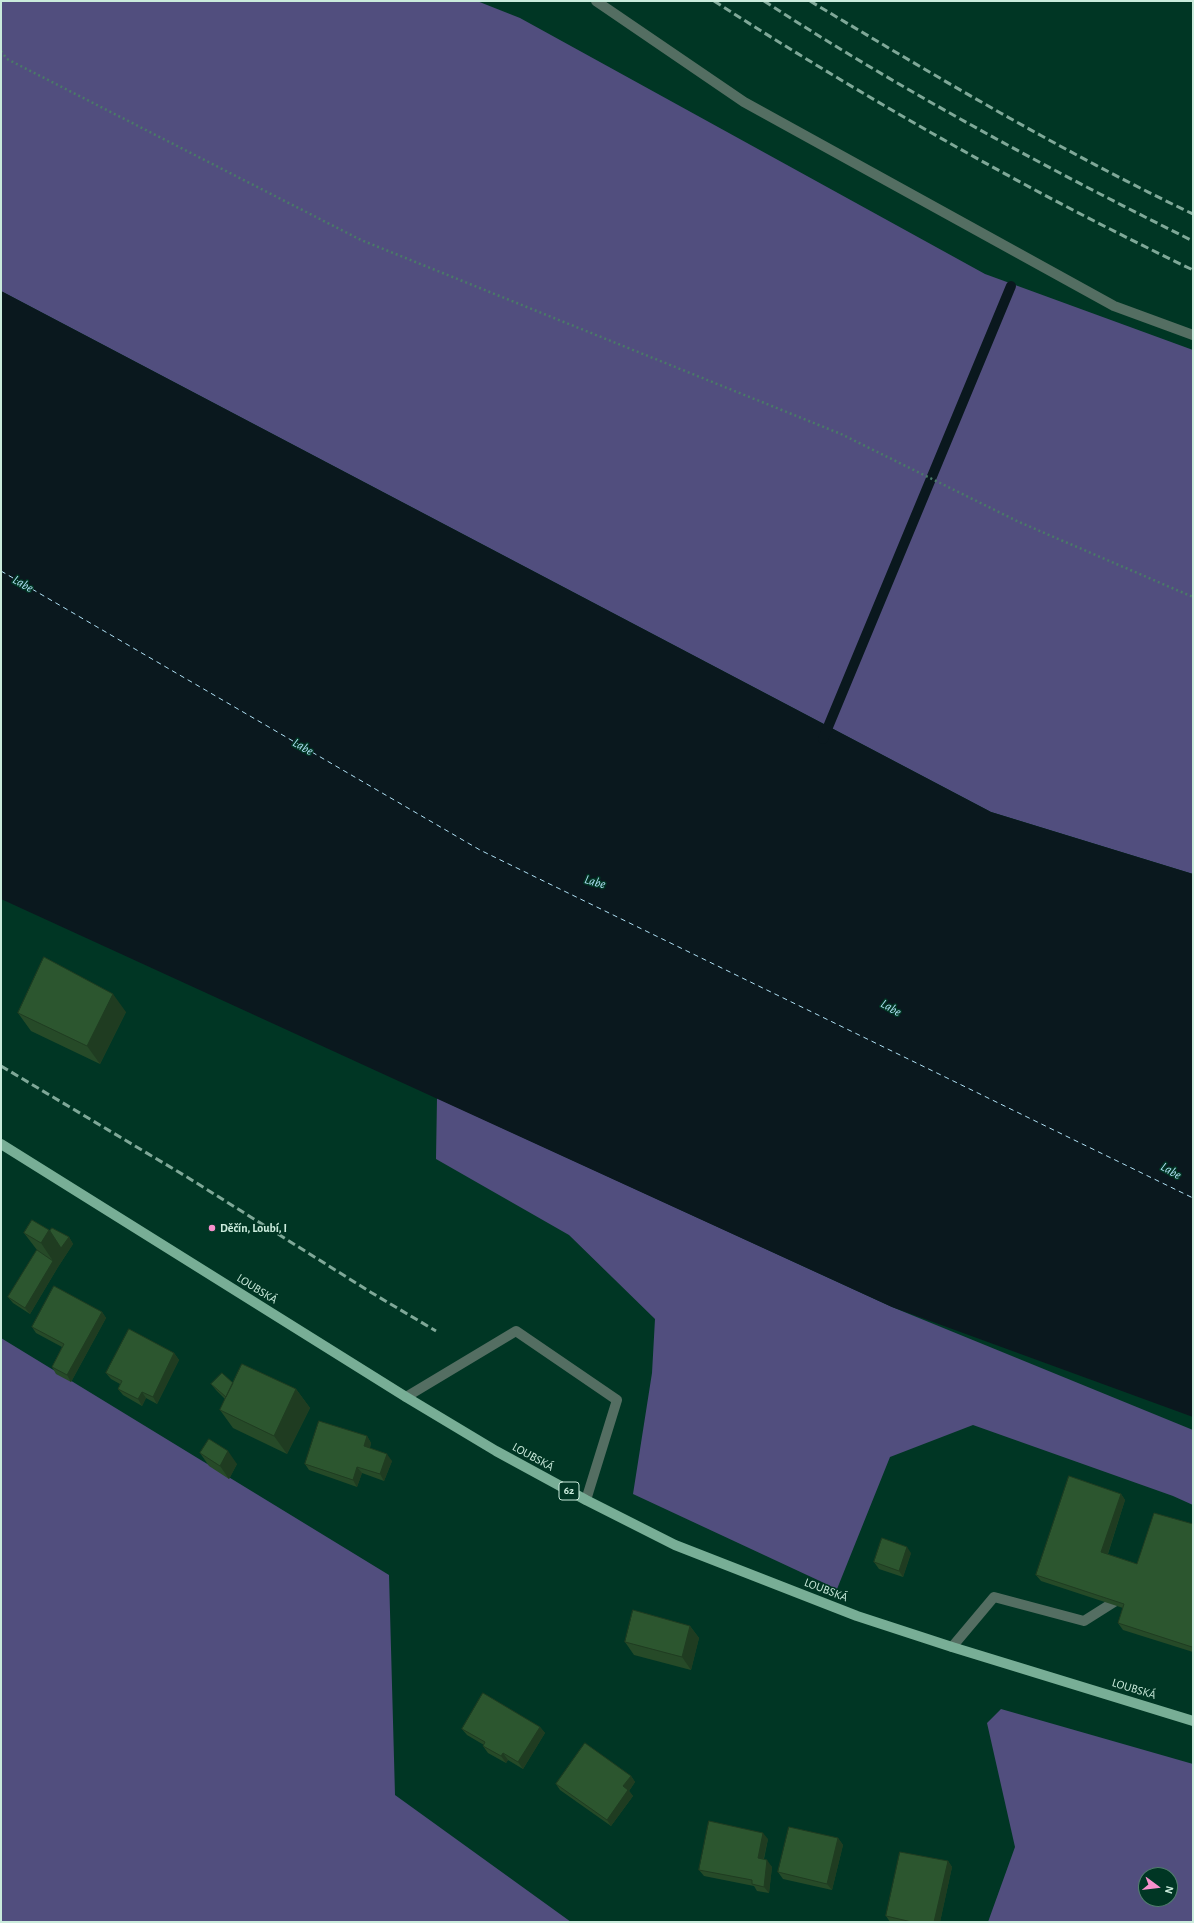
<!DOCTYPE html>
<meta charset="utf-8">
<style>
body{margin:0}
#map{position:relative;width:1194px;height:1923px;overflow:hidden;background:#003624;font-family:"Alegreya Sans",sans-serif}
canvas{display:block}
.frame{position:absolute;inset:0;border:2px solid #caebdc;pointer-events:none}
.north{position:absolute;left:1138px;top:1867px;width:40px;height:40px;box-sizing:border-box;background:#003624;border:1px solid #517e6e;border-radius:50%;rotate:105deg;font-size:11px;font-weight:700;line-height:16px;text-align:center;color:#caebdc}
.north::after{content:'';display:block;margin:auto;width:14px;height:18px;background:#f890cc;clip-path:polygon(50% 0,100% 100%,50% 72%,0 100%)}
</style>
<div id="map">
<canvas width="1194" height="1923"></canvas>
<div class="frame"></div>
<div class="north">N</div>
</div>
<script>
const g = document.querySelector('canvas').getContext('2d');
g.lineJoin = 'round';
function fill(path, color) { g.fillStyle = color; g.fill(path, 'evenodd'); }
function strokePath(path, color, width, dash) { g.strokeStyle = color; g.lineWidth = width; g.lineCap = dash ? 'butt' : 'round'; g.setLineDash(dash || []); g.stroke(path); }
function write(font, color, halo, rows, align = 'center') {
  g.font = font + ' "Alegreya Sans",sans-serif'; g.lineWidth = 3; g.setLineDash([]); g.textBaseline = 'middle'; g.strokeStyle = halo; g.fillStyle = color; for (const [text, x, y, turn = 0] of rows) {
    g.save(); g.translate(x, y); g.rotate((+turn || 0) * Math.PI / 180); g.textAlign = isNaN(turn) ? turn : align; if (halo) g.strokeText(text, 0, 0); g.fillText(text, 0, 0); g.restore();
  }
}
fill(new Path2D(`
 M1,1H477L520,18L985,274L1193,350V874L991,812L1,291Z
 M437,1098L892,1307L1193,1430V1505L1173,1496L973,1425L890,1457L837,1589L633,1494L652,1373L655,1319L569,1235L436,1159Z
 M1,1338L389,1575L395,1795L571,1922H1Z
 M1001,1709L1193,1764V1922H988L1015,1847L987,1723ZM1146,1875H1170V1899H1146Z`), '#514e7e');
fill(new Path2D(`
 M1,291L991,812L1193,874V1417L892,1307L1,899Z`), '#0a181e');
strokePath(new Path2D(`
 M823,739L1011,286`), '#0a181e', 10);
strokePath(new Path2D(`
 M1,571L480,850L1193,1198`), '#aedff3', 1, [5, 4]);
strokePath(new Path2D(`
 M1,51L7,59L361,240L841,434L1019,522L1193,597`), '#4a7968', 2.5, [2, 3]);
strokePath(new Path2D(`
 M596,1L744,102L1114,306L1193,335
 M406,1397L516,1331L617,1400L586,1500
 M952,1647L994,1597L1084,1621L1122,1597`), '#546e62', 10);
strokePath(new Path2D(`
 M1,1144L406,1397L496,1451L586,1500L675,1545L857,1616L952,1647L1193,1721`), '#78ae96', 10);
strokePath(new Path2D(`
 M714,1C868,100 1028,191 1193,270
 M764,1C901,90 1046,168 1193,241
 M810,1C935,76 1061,151 1193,214
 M1,1066L187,1177L372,1293L436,1331`), '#7fa898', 3, [8, 4]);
fill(new Path2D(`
 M126,1012L100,1064L31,1031L18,1013Z
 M49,1230L69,1237L73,1244L58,1267L30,1314L13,1303L8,1297L37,1250L24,1233Z
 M102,1312L106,1318L71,1382L56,1374L52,1367L62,1347L36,1333L32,1327Z
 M174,1353L179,1360L157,1404L146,1398L142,1406L123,1395L118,1389L120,1384L111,1379L106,1373Z
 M233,1383L296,1389L310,1408L287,1454L233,1428L220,1410L225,1399L216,1390L211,1384Z
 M367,1436L371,1443L370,1448L392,1461L384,1481L362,1473L357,1487L309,1470L305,1464Z
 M200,1453L237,1464L229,1479L209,1466Z
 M1121,1494L1125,1500L1108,1554L1137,1564L1193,1524V1652L1123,1630L1118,1623L1123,1608L1041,1581L1036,1575Z
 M911,1553L903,1577L879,1569L874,1562Z
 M690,1626L699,1638L691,1670L634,1655L625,1642Z
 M540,1727L545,1733L523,1769L508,1760L506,1763L488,1753L483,1746L484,1745L467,1735L462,1729Z
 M631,1776L635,1782L629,1791L633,1796L611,1826L560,1790L556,1784Z
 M838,1838L843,1845L832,1890L783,1879L778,1872Z
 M768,1839L764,1859L772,1867L769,1893L757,1891L754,1886L704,1876L699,1870Z
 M948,1861L952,1867L940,1922H890L886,1916Z`), '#264a28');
fill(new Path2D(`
 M113,994L126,1012L100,1064L87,1046Z
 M49,1230L61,1248L69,1237L73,1244L58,1267L30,1314L25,1308L53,1261L41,1243Z
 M102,1312L106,1318L71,1382L67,1375Z
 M174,1353L179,1360L157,1404L153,1397Z
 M296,1389L310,1408L287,1454L274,1436Z
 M142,1392L146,1398L142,1406L138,1399Z
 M367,1436L371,1443L368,1453L364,1446Z
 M228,1451L237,1464L229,1479L220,1466Z
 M387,1454L392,1461L384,1481L380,1474Z
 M357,1467L362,1473L357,1487L353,1480Z
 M1121,1494L1125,1500L1106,1559L1101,1552Z
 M907,1547L911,1553L903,1577L899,1571Z
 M690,1626L699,1638L691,1670L682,1657Z
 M540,1727L545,1733L523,1769L518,1762Z
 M503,1753L508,1760L506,1763L501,1756Z
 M631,1776L635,1782L629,1791L633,1796L611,1826L607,1820L623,1786Z
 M763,1833L768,1839L762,1865L758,1858Z
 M838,1838L843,1845L832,1890L827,1884Z
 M767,1860L772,1867L769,1893L764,1887Z
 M948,1861L952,1867L940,1922H934Z`), '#1f3c21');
const building = new Path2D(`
 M44,957L113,994L87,1046L18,1013Z
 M32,1220L49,1230L41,1243L24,1233Z
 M52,1228L69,1237L61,1248L50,1231Z
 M37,1250L53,1261L25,1308L8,1297Z
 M54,1286L102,1312L67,1375L52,1367L64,1344L32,1327Z
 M129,1329L174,1353L153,1397L142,1392L138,1399L118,1389L122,1381L106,1373Z
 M242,1364L296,1389L274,1436L220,1410Z
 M222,1373L233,1383L226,1397L211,1384Z
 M319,1421L367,1436L364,1446L387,1454L380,1474L357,1467L353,1480L305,1464Z
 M209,1439L228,1451L220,1466L200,1453Z
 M1069,1476L1121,1494L1101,1552L1137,1564L1154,1513L1193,1524V1645L1192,1647L1118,1623L1124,1604L1036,1575Z
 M882,1538L907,1547L899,1571L874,1562Z
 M633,1610L690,1626L682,1657L625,1642Z
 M483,1693L540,1727L518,1762L503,1753L501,1756L483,1746L485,1742L462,1729Z
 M585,1743L631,1776L623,1786L628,1790L607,1820L556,1784Z
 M709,1821L763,1833L758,1858L767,1860L764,1887L752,1884V1880L699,1870Z
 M789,1827L838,1838L827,1884L778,1872Z
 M900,1852L948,1861L934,1922H912L886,1916Z`);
fill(building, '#2c562f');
strokePath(building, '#1f3c21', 1);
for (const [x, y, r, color] of [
 [212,1228,4,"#f890cc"]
]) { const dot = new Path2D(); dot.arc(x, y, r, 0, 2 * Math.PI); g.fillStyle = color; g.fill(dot); strokePath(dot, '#003624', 1.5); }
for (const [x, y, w] of [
 [569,1491,20]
]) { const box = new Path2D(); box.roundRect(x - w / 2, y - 9, w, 18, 3); g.fillStyle = '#003624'; g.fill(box); strokePath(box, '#caebdc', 1); }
write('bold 11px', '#caebdc', null, [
 ["62",569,1491]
]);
write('bold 12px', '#caebdc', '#003624', [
 ["Děčín, Loubí, I",220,1228]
], 'left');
write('12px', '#caebdc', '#003624', [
 ["LOUBSKÁ",257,1289,32],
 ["LOUBSKÁ",533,1457,29],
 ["LOUBSKÁ",826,1590,21],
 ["LOUBSKÁ",1134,1689,17]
]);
write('italic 13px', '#aedff3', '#003624', [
 ["Labe",23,584,30],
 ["Labe",303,747,30],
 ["Labe",595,882,16],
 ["Labe",891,1008,30],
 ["Labe",1171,1171,30]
]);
</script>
